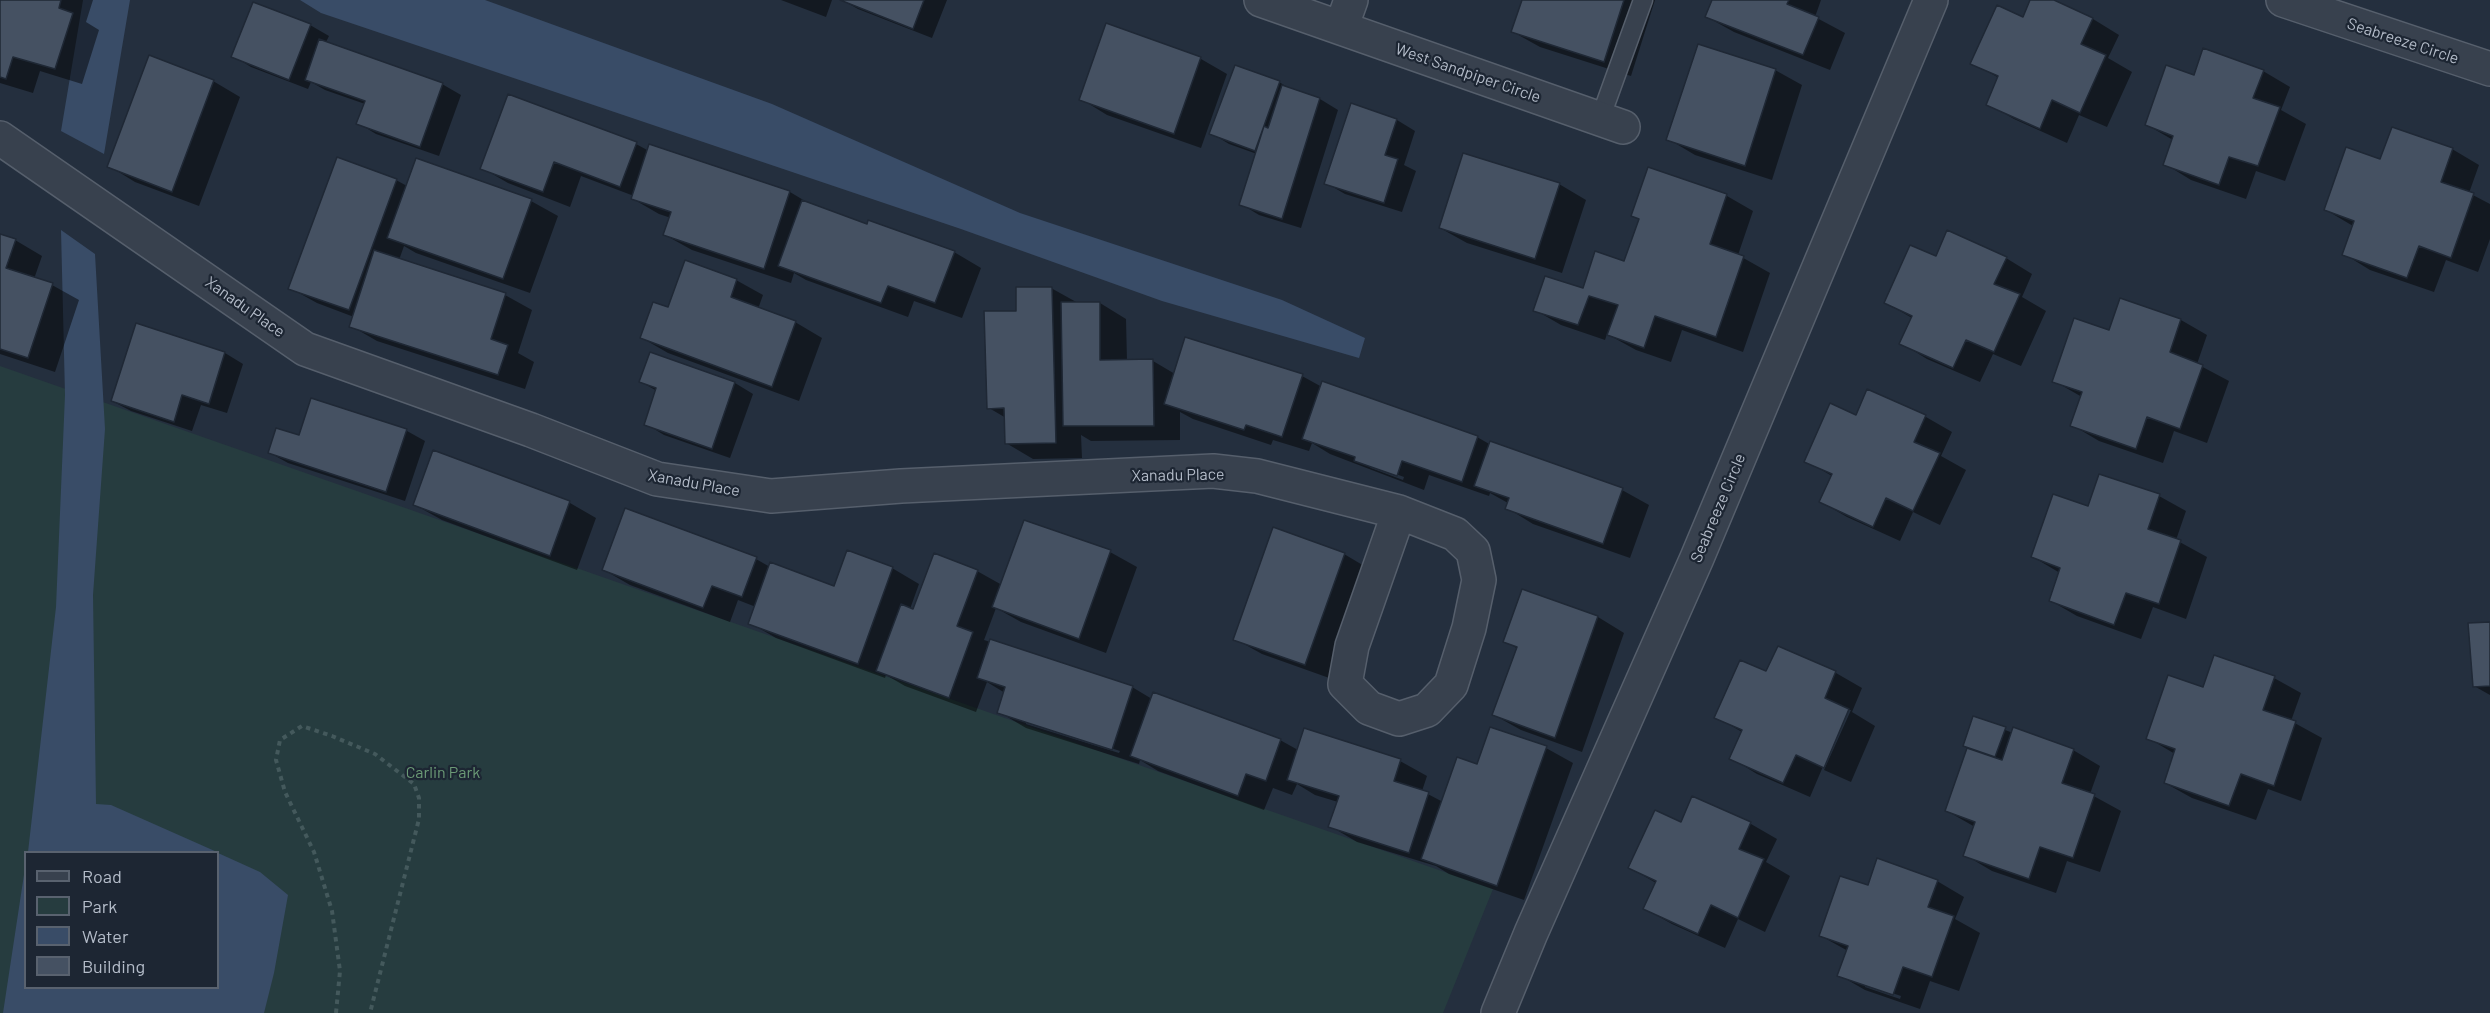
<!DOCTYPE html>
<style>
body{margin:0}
#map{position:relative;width:2490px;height:1013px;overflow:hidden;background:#242f3e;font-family:Barlow,sans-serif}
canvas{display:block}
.legend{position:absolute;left:24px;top:851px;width:195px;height:138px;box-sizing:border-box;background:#1d2633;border:2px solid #59626f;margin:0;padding:8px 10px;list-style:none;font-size:18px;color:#b4bcc9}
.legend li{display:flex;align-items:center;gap:12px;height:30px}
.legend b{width:30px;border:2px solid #59626f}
</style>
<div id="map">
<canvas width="2490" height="1013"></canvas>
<ul class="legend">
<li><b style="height:8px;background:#38414e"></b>Road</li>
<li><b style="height:16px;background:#263c3f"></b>Park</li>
<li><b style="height:16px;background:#394c67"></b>Water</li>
<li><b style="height:16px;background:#455162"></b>Building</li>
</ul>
</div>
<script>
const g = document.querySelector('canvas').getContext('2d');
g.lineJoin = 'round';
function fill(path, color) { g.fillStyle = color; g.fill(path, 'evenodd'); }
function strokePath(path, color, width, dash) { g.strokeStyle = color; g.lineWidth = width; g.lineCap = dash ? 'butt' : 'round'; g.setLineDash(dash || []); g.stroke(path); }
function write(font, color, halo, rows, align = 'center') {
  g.font = font + ' Barlow,sans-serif'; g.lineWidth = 4.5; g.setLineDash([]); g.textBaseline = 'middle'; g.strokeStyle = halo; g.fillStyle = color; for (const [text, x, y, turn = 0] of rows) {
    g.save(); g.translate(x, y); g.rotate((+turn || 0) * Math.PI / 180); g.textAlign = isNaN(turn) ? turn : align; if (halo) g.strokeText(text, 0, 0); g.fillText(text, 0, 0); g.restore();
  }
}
fill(new Path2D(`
 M0,366L1493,889L1443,1013H0ZM26,852H218V988H26Z`), '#263c3f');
fill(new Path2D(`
 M83,0H130L104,154L61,131Z
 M300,0H485L772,104L1020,213L1282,300L1365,338L1359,358L1162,301L961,229L321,13Z
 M61,230L95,254L105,429L93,595L96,804L111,805L217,852H28L56,607L65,395Z
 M218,853L260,872L288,895L274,973L264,1013H3L25,868L26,988H218Z`), '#394c67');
fill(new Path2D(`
 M0,0H93L86,22L99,30L82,84L40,71L33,93L0,83Z
 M781,0H832L826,17Z
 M842,0H947L932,38L858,9Z
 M1523,0H1655L1631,76L1540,47L1513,32Z
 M1714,0H1821L1815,17L1845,33L1830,70L1734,32L1707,17Z
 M2032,0H2050L2093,19L2119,35L2108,58L2132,72L2107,127L2079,115L2067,143L2014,119L1988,104L1999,78L1972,63L2024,19Z
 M310,25L329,36L326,42L442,84L461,95L439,156L376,134L358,123L365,104L325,90L311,82L308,89L251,67L233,56Z
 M1107,25L1201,59L1227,74L1201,148L1107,115L1081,99Z
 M1775,70L1802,85L1772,180L1695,155L1668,139Z
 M2263,71L2290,87L2281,110L2306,124L2285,181L2256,171L2246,199L2191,180L2165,164L2173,140L2147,125L2195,77Z
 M213,81L240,97L199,206L135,182L109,166Z
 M1279,82L1294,91L1320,99L1338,110L1301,228L1259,215L1241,204L1257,154L1229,144L1211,133Z
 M509,96L636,144L649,151L790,192L815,207L954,252L981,268L962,318L914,301L908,317L806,280L794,273L791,283L692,250L665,235L671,218L659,214L633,199L634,196L581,176L570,207L508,183L482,168Z
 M1352,105L1397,120L1415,131L1404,165L1416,171L1402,212L1345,194L1326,183Z
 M2452,149L2479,165L2469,193L2490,204V239L2478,272L2446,260L2434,292L2370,270L2344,254L2353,226L2326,210L2381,161Z
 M1649,169L1727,196L1753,211L1738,255L1770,273L1743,352L1682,330L1671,362L1636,350L1607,334L1605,340L1561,325L1535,310L1584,290L1625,263L1640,220L1633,216Z
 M396,180L407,186L531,201L558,216L530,293L416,253L404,246L399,260L505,295L532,310L518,353L534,362L525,389L377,341L351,326L354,317L317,303L290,288Z
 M1559,184L1586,200L1562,273L1467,243L1440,228Z
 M0,235L15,240L42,256L34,279L52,285L79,300L55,372L0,354Z
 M1937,258H2006L2032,274L2022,297L2046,311L2021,366L1993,354L1980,382L1927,359L1901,343L1912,318L1886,303Z
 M736,280L763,295L758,309L795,322L822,338L799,401L668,353L642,338L669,309Z
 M1051,288L1078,303H1100L1126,319L1127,361H1153L1175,374L1302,376L1322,387L1477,437L1491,445L1622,490L1649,505L1630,558L1533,524L1507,508L1508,503L1490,493L1489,496L1429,475L1424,490L1330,454L1312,443L1309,451L1273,440L1271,445L1193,419L1180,412V440L1091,441L1081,435L1082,458L1033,459L1006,443V418L989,408L1018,312ZM1366,463L1404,477L1403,480L1371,468Z
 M2121,300L2181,320L2207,335L2197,364L2229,381L2207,443L2174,431L2163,463L2099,441L2072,425L2082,397L2054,381L2110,332Z
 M137,325L225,353L243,364L227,413L201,405L192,431L131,411L112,401Z
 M651,354L735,383L753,394L730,458L664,435L646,424L657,391L641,382Z
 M1868,391L1926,417L1952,432L1941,456L1966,470L1940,525L1913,512L1900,541L1847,517L1821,502L1832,476L1806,461L1857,417Z
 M312,400L407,431L425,441L405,501L288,463L270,453L300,437Z
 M434,452L570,503L596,518L577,570L442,520L415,505Z
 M2159,496L2186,511L2176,540L2207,557L2186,619L2153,607L2141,639L2077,616L2051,601L2060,573L2033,557L2088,508Z
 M1110,552L1137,567L1106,653L1021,622L996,608L984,640L1132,687L1152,699L1280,740L1298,750L1400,761L1427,776L1422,791L1443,802L1478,766L1546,748L1573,763L1524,900L1449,874L1436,866L1357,842L1330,826L1338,802L1315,795L1297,784L1292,795L1273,788L1264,810L1158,771L1140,760L1139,764L1026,728L999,712L1005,693L987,682L976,712L905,686L886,675L885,678L776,638L750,623L756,607L738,600L730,622L630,585L604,570L756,559L770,567L835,588L892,568L919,584L910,609L914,611L977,571L1002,585ZM1026,720L1120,751L1119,753L1026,724Z
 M1344,554L1371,570L1332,679L1262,654L1235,639Z
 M1523,591L1598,617L1624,633L1582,752L1521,730L1494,715L1518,649L1505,641Z
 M2490,623V695L2474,686Z
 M1778,648L1836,673L1862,688L1852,712L1875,726L1851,782L1824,770L1851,710H1847L1810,797L1757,774L1731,758L1742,732L1716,717L1767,673Z
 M2274,678L2301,693L2291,721L2322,738L2301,801L2268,789L2256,820L2192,798L2165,783L2175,754L2148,738L2203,689Z
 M1974,718L2013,733L2073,750L2100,766L2090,794L2121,811L2100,872L2067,861L2056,893L1992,871L1965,855L1975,827L1947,811L1969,747Z
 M1693,798L1751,824L1777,839L1766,862L1790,876L1765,932L1738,919L1725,948L1672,924L1645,909L1656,883L1630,868L1681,824Z
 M1937,881L1964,897L1955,919L1980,933L1959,991L1930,981L1920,1009L1865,990L1839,975L1848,951L1821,936L1868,887ZM1865,984L1901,996L1900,999L1865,987Z`), '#0007');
const building = new Path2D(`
 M0,0H61L59,8L73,13L55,69L13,57L6,79L0,77Z
 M840,0H924L913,29Z
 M1522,0H1624L1604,62L1511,32Z
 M1712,0H1789L1787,4L1819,17L1803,55L1705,17Z
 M2030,0H2054L2093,18L2081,44L2106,55L2080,113L2052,100L2040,129L1986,105L1998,76L1970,64L1997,5L2023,17Z
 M253,2L311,24L289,80L231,57Z
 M1106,23L1201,57L1174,134L1079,100Z
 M319,39L443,83L420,147L356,124L365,101L305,80Z
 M1698,44L1776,69L1745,166L1666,140Z
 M2203,48L2264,70L2253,98L2280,107L2258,166L2229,157L2219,185L2163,165L2173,136L2145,125L2166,65L2194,75Z
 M149,55L214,80L172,192L107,167Z
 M1235,65L1280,81L1255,151L1209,134Z
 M1282,85L1320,98L1282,219L1239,205L1264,126L1268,128Z
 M508,94L637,142L620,187L554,162L543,192L480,169Z
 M1351,103L1397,119L1385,155L1398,159L1384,203L1324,184Z
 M2392,127L2453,148L2441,182L2474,193L2451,258L2419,246L2407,278L2342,255L2354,221L2324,210L2346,147L2380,159Z
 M649,144L790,191L764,269L663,235L671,212L631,199Z
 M1463,153L1560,183L1535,259L1439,228Z
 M337,157L397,179L349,310L288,289Z
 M416,158L532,199L503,279L387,238Z
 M1648,167L1727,194L1710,244L1744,256L1716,337L1655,316L1644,348L1607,335L1618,305L1589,296L1578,325L1533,311L1545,276L1583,288L1595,251L1624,261L1639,219L1631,216Z
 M802,200L867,224L868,220L955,251L935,303L888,286L881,303L778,266Z
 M1947,230L2007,257L1994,284L2020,294L1994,352L1966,340L1953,368L1899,344L1912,316L1884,303L1910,245L1936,256Z
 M0,234L16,239L6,268L53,283L28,358L0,349Z
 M374,250L506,293L491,339L508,345L498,375L349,327Z
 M685,260L737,279L731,297L796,321L772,387L640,338L653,302L668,307Z
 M1016,287H1052L1056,443L1005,444L1004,408L987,409L984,311H1016Z
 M2120,298L2181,319L2170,352L2203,365L2180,429L2147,417L2136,449L2070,426L2082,392L2052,382L2074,318L2109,330Z
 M1061,302H1100V360L1153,359L1154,426H1063Z
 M136,323L225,352L209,404L182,395L174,422L111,401Z
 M1185,337L1303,374L1282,437L1246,425L1244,430L1164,404Z
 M650,352L735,382L712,449L644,425L656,388L639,382Z
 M1322,381L1478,436L1462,482L1402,461L1397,476L1354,461L1355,457L1302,439Z
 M1867,389L1926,415L1914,442L1940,453L1913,511L1886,498L1873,527L1819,502L1832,474L1804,462L1830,403L1856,415Z
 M311,398L407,429L386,492L268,453L276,428L299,435Z
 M1490,441L1623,488L1603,544L1505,509L1509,498L1474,486Z
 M433,450L570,501L550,556L413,505Z
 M2099,474L2160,494L2148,529L2181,540L2159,604L2126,593L2114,625L2049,601L2060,568L2031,557L2053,494L2088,506Z
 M625,508L757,557L742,597L712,586L703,608L602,570Z
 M1024,520L1111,550L1079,639L992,607Z
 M1273,527L1345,553L1305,665L1233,640Z
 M847,550L893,567L858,664L748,624L770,562L834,586Z
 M934,553L978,570L957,626L973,632L949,698L876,671L901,604L913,609Z
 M1522,589L1598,616L1555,738L1492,715L1517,647L1503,642Z
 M2490,622V686L2473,687L2468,623Z
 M990,639L1133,686L1112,750L997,713L1005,687L977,678Z
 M1778,646L1836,671L1825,698L1849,709L1824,768L1796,755L1783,783L1729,759L1742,730L1714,718L1740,660L1766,671Z
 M2214,655L2275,676L2263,710L2296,721L2274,786L2241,774L2229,806L2164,783L2175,749L2146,739L2168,675L2203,687Z
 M1153,692L1281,739L1266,781L1246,774L1238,796L1130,756Z
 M1973,716L2006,727L1995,757L1963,746Z
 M1490,727L1547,746L1497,886L1421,859L1457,757L1477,764Z
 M2013,727L2074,749L2062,783L2095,794L2073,858L2040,847L2029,879L1963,856L1975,822L1945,811L1967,748L2002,760Z
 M1304,728L1401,759L1394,781L1429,792L1409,853L1328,827L1339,796L1287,780Z
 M1692,796L1751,822L1739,849L1764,859L1738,918L1711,905L1698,934L1643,909L1656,881L1628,868L1655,810L1681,822Z
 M1877,858L1938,880L1928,907L1954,916L1932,977L1903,967L1893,995L1837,976L1848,946L1819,936L1840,876L1868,885Z`);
fill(building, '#455162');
strokePath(building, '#1f2835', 1.5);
const service = new Path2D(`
 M1600,119L1643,0`);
const minor = new Path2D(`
 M1261,0L1623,127
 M2283,0L2490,69
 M1341,28L1351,0
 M0,138L305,349L531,430L657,479L771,496L901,486L1213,471L1257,476L1399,512
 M1399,512L1455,534L1473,551L1479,580L1469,628L1451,685L1427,710L1399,719L1369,708L1345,684L1352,646Z
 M1498,1013L1531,933L1697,558L1931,0`);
strokePath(service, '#565f6c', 21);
strokePath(minor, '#565f6c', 36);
strokePath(new Path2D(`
 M336,1013L340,971L332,911L314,852L285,792L276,760L280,740L302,726L332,736L375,754L414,784L419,798V819L370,1013`), '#44595c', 4, [4.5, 4.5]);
strokePath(service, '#38414e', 18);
strokePath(minor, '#38414e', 33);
write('16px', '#b4bcc9', '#1d2633', [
 ["Seabreeze Circle",2403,41,18],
 ["West Sandpiper Circle",1468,73,19],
 ["Xanadu Place",245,307,35],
 ["Xanadu Place",1178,475,-1],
 ["Xanadu Place",694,483,10],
 ["Seabreeze Circle",1718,508,-67]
]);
write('16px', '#6b9a76', '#1d2633', [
 ["Carlin Park",443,773]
]);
</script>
